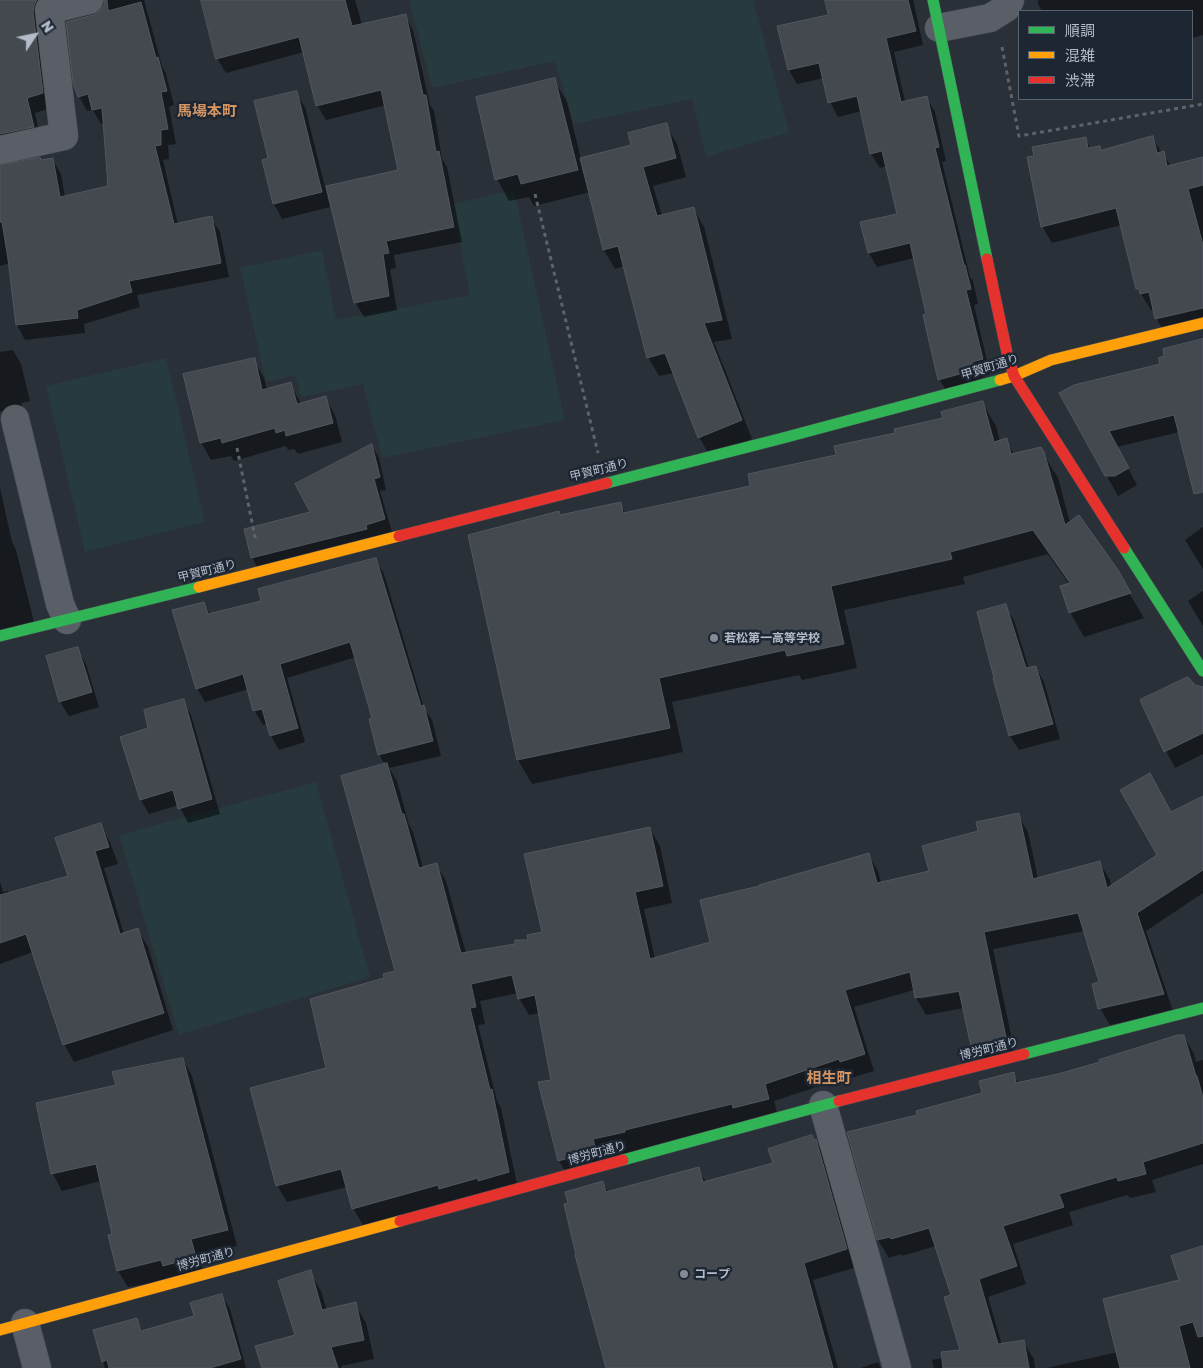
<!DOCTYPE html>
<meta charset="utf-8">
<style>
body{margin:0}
#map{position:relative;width:1203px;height:1368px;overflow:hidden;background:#2a3038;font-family:"Golos Text","Noto Sans JP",sans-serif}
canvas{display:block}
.legend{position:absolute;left:1018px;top:10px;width:175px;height:90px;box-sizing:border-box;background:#1d2633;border:1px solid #59626f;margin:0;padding:6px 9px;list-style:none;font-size:15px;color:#b4bcc9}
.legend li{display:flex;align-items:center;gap:10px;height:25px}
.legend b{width:25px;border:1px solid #59626f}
.north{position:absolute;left:10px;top:10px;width:50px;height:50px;-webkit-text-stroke:4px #1d2633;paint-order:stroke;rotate:56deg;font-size:14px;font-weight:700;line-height:20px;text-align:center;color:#b4bcc9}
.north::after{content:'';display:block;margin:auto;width:18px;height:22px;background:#b4bcc9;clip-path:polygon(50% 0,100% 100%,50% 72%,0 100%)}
</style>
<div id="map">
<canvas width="1203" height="1368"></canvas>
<ul class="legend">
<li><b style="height:6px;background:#30b455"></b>順調</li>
<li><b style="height:6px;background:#ff9f0a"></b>混雑</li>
<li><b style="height:6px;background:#e5322d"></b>渋滞</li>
</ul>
<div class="north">N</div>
</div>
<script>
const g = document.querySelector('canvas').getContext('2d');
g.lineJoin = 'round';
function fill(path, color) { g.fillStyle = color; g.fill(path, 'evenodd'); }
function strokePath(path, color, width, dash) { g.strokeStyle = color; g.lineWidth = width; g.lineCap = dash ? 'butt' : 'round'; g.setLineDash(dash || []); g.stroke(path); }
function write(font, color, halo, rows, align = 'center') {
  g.font = font + ' "Golos Text","Noto Sans JP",sans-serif'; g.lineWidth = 5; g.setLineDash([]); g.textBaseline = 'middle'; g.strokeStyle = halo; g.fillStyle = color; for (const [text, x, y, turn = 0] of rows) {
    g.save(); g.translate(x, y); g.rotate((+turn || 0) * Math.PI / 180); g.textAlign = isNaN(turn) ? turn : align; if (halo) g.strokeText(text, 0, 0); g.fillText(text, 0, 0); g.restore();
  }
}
fill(new Path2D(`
 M409,0H753L789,132L706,157L692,99L574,124L555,61L432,88Z
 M514,190L565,420L382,458L363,384L301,397L295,375L266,382L240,268L322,250L336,320L470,295L452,204Z
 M166,358L205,522L85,552L46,386Z
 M316,782L370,977L179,1035L119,835Z`), '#273a3e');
fill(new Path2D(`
 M0,0H91L54,9L51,108L35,113L41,141L0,152Z
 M104,0H144L162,66L166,74L174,105L169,107L176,144L168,145L169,159L163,160L178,225L211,218L220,232L229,277L137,295L140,307L84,324L85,333L25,340L17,325L10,263L0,266V166L53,160L61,174L65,197L109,187L104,124H101L93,110L87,111L79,96L94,16L101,12L105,5V1Z
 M202,0H355L362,25L405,15L413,30L430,105L434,111L442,159L447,167L462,242L394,255L396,268L390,269L397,310L364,317L355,302L400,171L386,105L326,120L317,105L304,52L226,73L217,58Z
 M826,0H913L923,45L894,52L905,102L926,97L935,112L946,161L942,162L970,277L973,281L978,304L974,305L990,374L948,394L940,380L924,316L927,315L914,258L877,267L869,253L862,223L898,215L887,166L880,168L871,154L862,111L838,117L830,102L824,78L797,84L789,70L830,16Z
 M1038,0H1203V35L1192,38V11H1042L1038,4Z
 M554,80L567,102L581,159L632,146L666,125L677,144L686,177L653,186L662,216L693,208L704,227L732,339L714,342L752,439L710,456L699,437L674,373L659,376L648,357L624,266L615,269L604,250L590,192L534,206L529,197L509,201L497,179Z
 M296,93L305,107L330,207L282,219L274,204L263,161L269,159Z
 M1085,138L1091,149L1101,151L1152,138L1171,166L1203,159V325L1166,334L1156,318L1154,309L1151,310L1138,289L1121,225L1052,243L1042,226Z
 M1203,340V491L1179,432L1117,447L1137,485L1118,496L1061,393L1161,365Z
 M13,350L21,364L30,401L21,403L22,406L0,412V352Z
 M254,360L264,378L267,389L290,383L301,404L325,397L335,415L342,442L298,454L294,449L288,450L286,446L234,461L231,456L211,460L201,442Z
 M982,402L996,426L1000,441L1006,440L1014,454L1040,448L1058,478L1070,523L1116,571L1144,618L1084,637L1070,612L1069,584L1048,554L963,577L965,584L844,610L857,668L802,680L799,675L672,702L683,752L532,784L518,760L561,517L620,504L626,514L752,487L896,434L944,419Z
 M372,446L379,458L386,490L380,491L392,532L259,570L252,558L312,513Z
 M0,488L12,542L16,550L34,622L0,633Z
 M1203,527V569L1185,540Z
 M375,560L384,574L424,708L432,720L441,756L389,768L397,781L409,825L413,832L423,868L436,864L446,881L466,953L530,941L543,933L650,829L660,846L672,903L644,909L655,959L712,943L761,887L868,854L878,871L881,883L931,872L979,832L1018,815L1028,832L1038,879L1100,863L1110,880L1111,886L1158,855L1171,814L1203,797V893L1146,931L1173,1011L1110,1025L1100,1008V983L1084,931L993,949L1016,1059L983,1067L973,1050L964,1008L926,1015L916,998L914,990L854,1007L874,1071L851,1078L849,1076L774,1101L778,1116L569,1178L559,1161L540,1083L553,1081L540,1013L529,1015L519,998L518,993L480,1001L485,1024L478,1025L497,1101L501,1108L518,1189L363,1225L353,1208L347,1187L287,1202L277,1185L327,1069L385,979L397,972L385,765L379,754L374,719L356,657L287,678L305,742L279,750L271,736L267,723L263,725L254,710L248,689L205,702L197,688L203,603L210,614L263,602ZM965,988L966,991L920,999V996Z
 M1203,591V626L1188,601Z
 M1005,606L1014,620L1029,669L1036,667L1044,682L1060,739L1019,750L1010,736L995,679Z
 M77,649L86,664L99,707L69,716L60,702L47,657Z
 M1196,686L1203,688V754L1175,768L1166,751Z
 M183,701L191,715L220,814L188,823L179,805L149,814L141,800L121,738L150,729Z
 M100,824L110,842L118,864L104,868L124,934L138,930L148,947L173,1030L74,1062L64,1044L33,952L0,964V882L3,892L8,891L9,894L69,877Z
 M1184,1036L1194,1054L1196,1062L1203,1060V1164L1152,1180L1156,1192L1130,1198L1127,1195L1069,1212L1073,1225L1013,1244L1026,1284L988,1297L1002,1345L1023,1342L1034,1359L1035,1368H934L932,1360L963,1354L953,1296L936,1246L902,1256L901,1254L889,1258L878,1240L848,1133L918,1116L983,1094L1013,1074L1019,1084L1058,1075L1102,1063Z
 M183,1059L192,1076L237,1246L199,1256L204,1274L128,1287L118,1271L114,1235L101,1181L62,1191L53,1174L37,1104L118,1086Z
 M816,1141L826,1158L857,1267L813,1280L838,1368H607L603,1183L609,1193L698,1169L706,1182L774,1164Z
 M1203,1247V1368H1047L1118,1352L1181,1281Z
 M310,1272L321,1291L327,1311L355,1304L366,1323L374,1359L341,1366L342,1368H263L296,1336Z
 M222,1296L230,1309L246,1368H105L95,1331L137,1320L143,1332L195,1317Z
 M878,1362L881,1368H861Z`), '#0007');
const building = new Path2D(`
 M0,0H37L34,5L33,12L43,93L27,98L34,127L0,134Z
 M104,0H107L108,11L141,2L156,58L158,57L167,91L161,92L168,129L161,130V145L155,146L174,224L212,216L221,263L129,281L132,292L77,310L78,318L16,325L8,259L2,222H0V165L40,157L41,160L53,158L60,197L108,186L102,108L92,110L88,94L78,97L73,83L66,22L93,15L99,12L104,5Z
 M201,0H345L352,26L406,14L423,95H426L436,152L439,151L454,227L386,241L389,253L383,254L389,296L354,303L326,186L398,170L381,90L316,106L299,37L216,59Z
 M825,0H908L916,31L886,38L901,102L927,96L939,147L935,148L964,265H965L971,289L966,290L983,359L972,362L974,370L938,380L923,315L926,314L910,243L868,253L860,222L897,214L882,151L870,154L857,96L828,103L819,63L788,70L777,26L828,15Z
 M555,78L578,170L521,184L518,174L495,180L476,97Z
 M297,91L322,192L273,204L262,160L268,158L254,101Z
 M667,123L676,158L643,167L657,216L694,207L722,320L704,323L742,420L698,438L665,353L647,358L618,246L603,250L580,158L631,145L628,133Z
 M1153,136L1157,153L1164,151L1167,166L1203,157V185L1188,189L1203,245V308L1155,319L1149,292L1140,294L1139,289H1136L1116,208L1041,227L1027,157L1034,156L1032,147L1086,137L1088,148L1100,146L1101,150Z
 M1203,339V492L1194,494L1174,415L1109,431L1129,468L1115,476H1105L1059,393L1074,385L1160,364L1158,358L1164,356L1163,349Z
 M255,358L262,390L291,382L297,404L326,396L333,423L286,436L285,430L276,433L275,428L222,443L221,438L200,443L183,374Z
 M983,401L994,442L1007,438L1011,454L1041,447L1044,452L1065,525L1079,515L1118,570L1131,593L1069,613L1060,586L1070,583L1033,530L950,552L952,559L831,586L844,644L787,656L785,650L659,678L670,728L517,760L468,535L559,511L560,515L621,502L623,513L750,486L748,474L836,455L834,446L895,433L894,429L943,418L941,412Z
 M372,444L380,477L374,479L385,519L366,525L367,529L251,558L244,529L310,512L295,484Z
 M376,558L421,706L424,705L433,741L378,755L369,719L372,718L350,642L280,664L298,728L270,736L262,709L253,711L243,674L196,689L172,610L204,602L208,614L261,601L258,589Z
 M1006,604L1026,668L1036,666L1053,724L1009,736L993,678H994L977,612Z
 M78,647L92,692L59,702L46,656Z
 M1188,677L1195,685L1203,687V733L1164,752L1140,700Z
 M184,699L212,799L178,809L173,790L140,800L120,737L148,728L144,710Z
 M387,763L402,814H404L419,868L437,863L461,953L515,944V940H528L527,935L542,932L524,854L650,827L663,886L635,892L650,959L710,942L700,900L759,886V885L869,853L877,883L929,871L922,846L978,831L976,822L1019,813L1033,879L1100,861L1107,888L1157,855L1120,790L1150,773L1171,812L1203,796V870L1137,913L1164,994L1098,1009L1092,984L1099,982L1078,913L984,932L1007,1042L972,1051L959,991L915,998L910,972L845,990L865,1054L840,1062L839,1059L765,1084L769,1099L733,1108L732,1104L625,1130V1132L593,1139L596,1151L558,1161L538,1082L551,1080L535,995L518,999L512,975L471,984L476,1007L470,1008L490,1090L492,1089L509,1172L478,1181V1178L439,1189L438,1185L352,1209L341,1169L276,1186L250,1088L326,1068L310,999L384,978L383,974L395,971L341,776Z
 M101,823L109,847L95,851L120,934L138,928L164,1013L63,1045L26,934L0,943V895L68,876L55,838Z
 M1178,1035H1184L1196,1076H1197L1203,1098V1143L1143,1162L1146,1174L1118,1181L1117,1177L1059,1194L1064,1207L1003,1226L1017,1266L979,1279L998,1344L1024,1340L1029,1368H943L941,1352L960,1350L944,1297L951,1295L929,1228L891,1239L890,1237L877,1240L847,1132L917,1115L916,1111L982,1093L979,1081L1014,1072L1016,1083L1058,1074L1100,1062L1099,1060Z
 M183,1058L228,1230L191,1239L196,1257L163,1266L161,1260L117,1271L108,1235L112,1234L96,1164L51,1174L36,1103L116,1085L112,1072Z
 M812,1135L814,1140L816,1139L847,1249L804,1263L833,1368H606L575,1255H576L564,1204L568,1203L565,1192L603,1181L606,1192L699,1167L703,1182L773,1163L768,1149Z
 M1203,1246V1336L1198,1337L1193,1322L1179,1326L1190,1368H1120L1103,1299L1179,1280L1171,1256Z
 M311,1270L322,1310L356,1302L364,1340L331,1347L338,1368H262L255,1346L295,1335L278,1281Z
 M222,1294L241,1359L210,1368H109L107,1360L102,1362L93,1330L137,1318L141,1331L194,1316L190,1303Z`);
fill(building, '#444950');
strokePath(building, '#52575f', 1);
const street = new Path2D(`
 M939,28L990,18L1006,8L1010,0
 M0,150L64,136L49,10L89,0
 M15,419L60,604L67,620
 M823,1105L897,1368
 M25,1323L37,1368`);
const fast = new Path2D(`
 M933,0L987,259
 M607,483L783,438L1000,380
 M1124,548L1203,671
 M0,636L199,587
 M1024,1054L1203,1008
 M623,1160L839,1101`);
const slow = new Path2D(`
 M1000,380L1014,376L1051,360L1203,323
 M199,587L399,536
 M0,1330L400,1221`);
const jam = new Path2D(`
 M987,259L1007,353L1014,376L1124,548
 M399,536L607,483
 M839,1101L1024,1054
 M400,1221L623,1160`);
strokePath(street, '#484c53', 29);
strokePath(fast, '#484c53', 12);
strokePath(slow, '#484c53', 12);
strokePath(jam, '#484c53', 12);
strokePath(new Path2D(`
 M1002,47L1019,136L1203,104
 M535,194L598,453
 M237,448L256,542`), '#5d636a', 3, [4, 4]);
strokePath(street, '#5a5e66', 28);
strokePath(fast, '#30b455', 11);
strokePath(slow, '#ff9f0a', 11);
strokePath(jam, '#e5322d', 11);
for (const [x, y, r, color] of [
 [714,638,5,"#848b96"],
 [684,1274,5,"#848b96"]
]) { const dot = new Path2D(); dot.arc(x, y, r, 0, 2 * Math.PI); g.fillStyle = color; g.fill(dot); strokePath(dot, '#1d2633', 2); }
write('12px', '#b4bcc9', '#1d2633', [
 ["甲賀町通り",990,367,-17],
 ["甲賀町通り",599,470,-14],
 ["甲賀町通り",207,571,-14],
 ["博労町通り",989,1049,-14],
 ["博労町通り",597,1153,-15],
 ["博労町通り",206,1259,-15]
]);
write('bold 12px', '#b4bcc9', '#1d2633', [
 ["若松第一高等学校",724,638],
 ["コープ",694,1274]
], 'left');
write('bold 15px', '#d59563', '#1d2633', [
 ["馬場本町",207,111],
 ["相生町",829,1078]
]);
</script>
